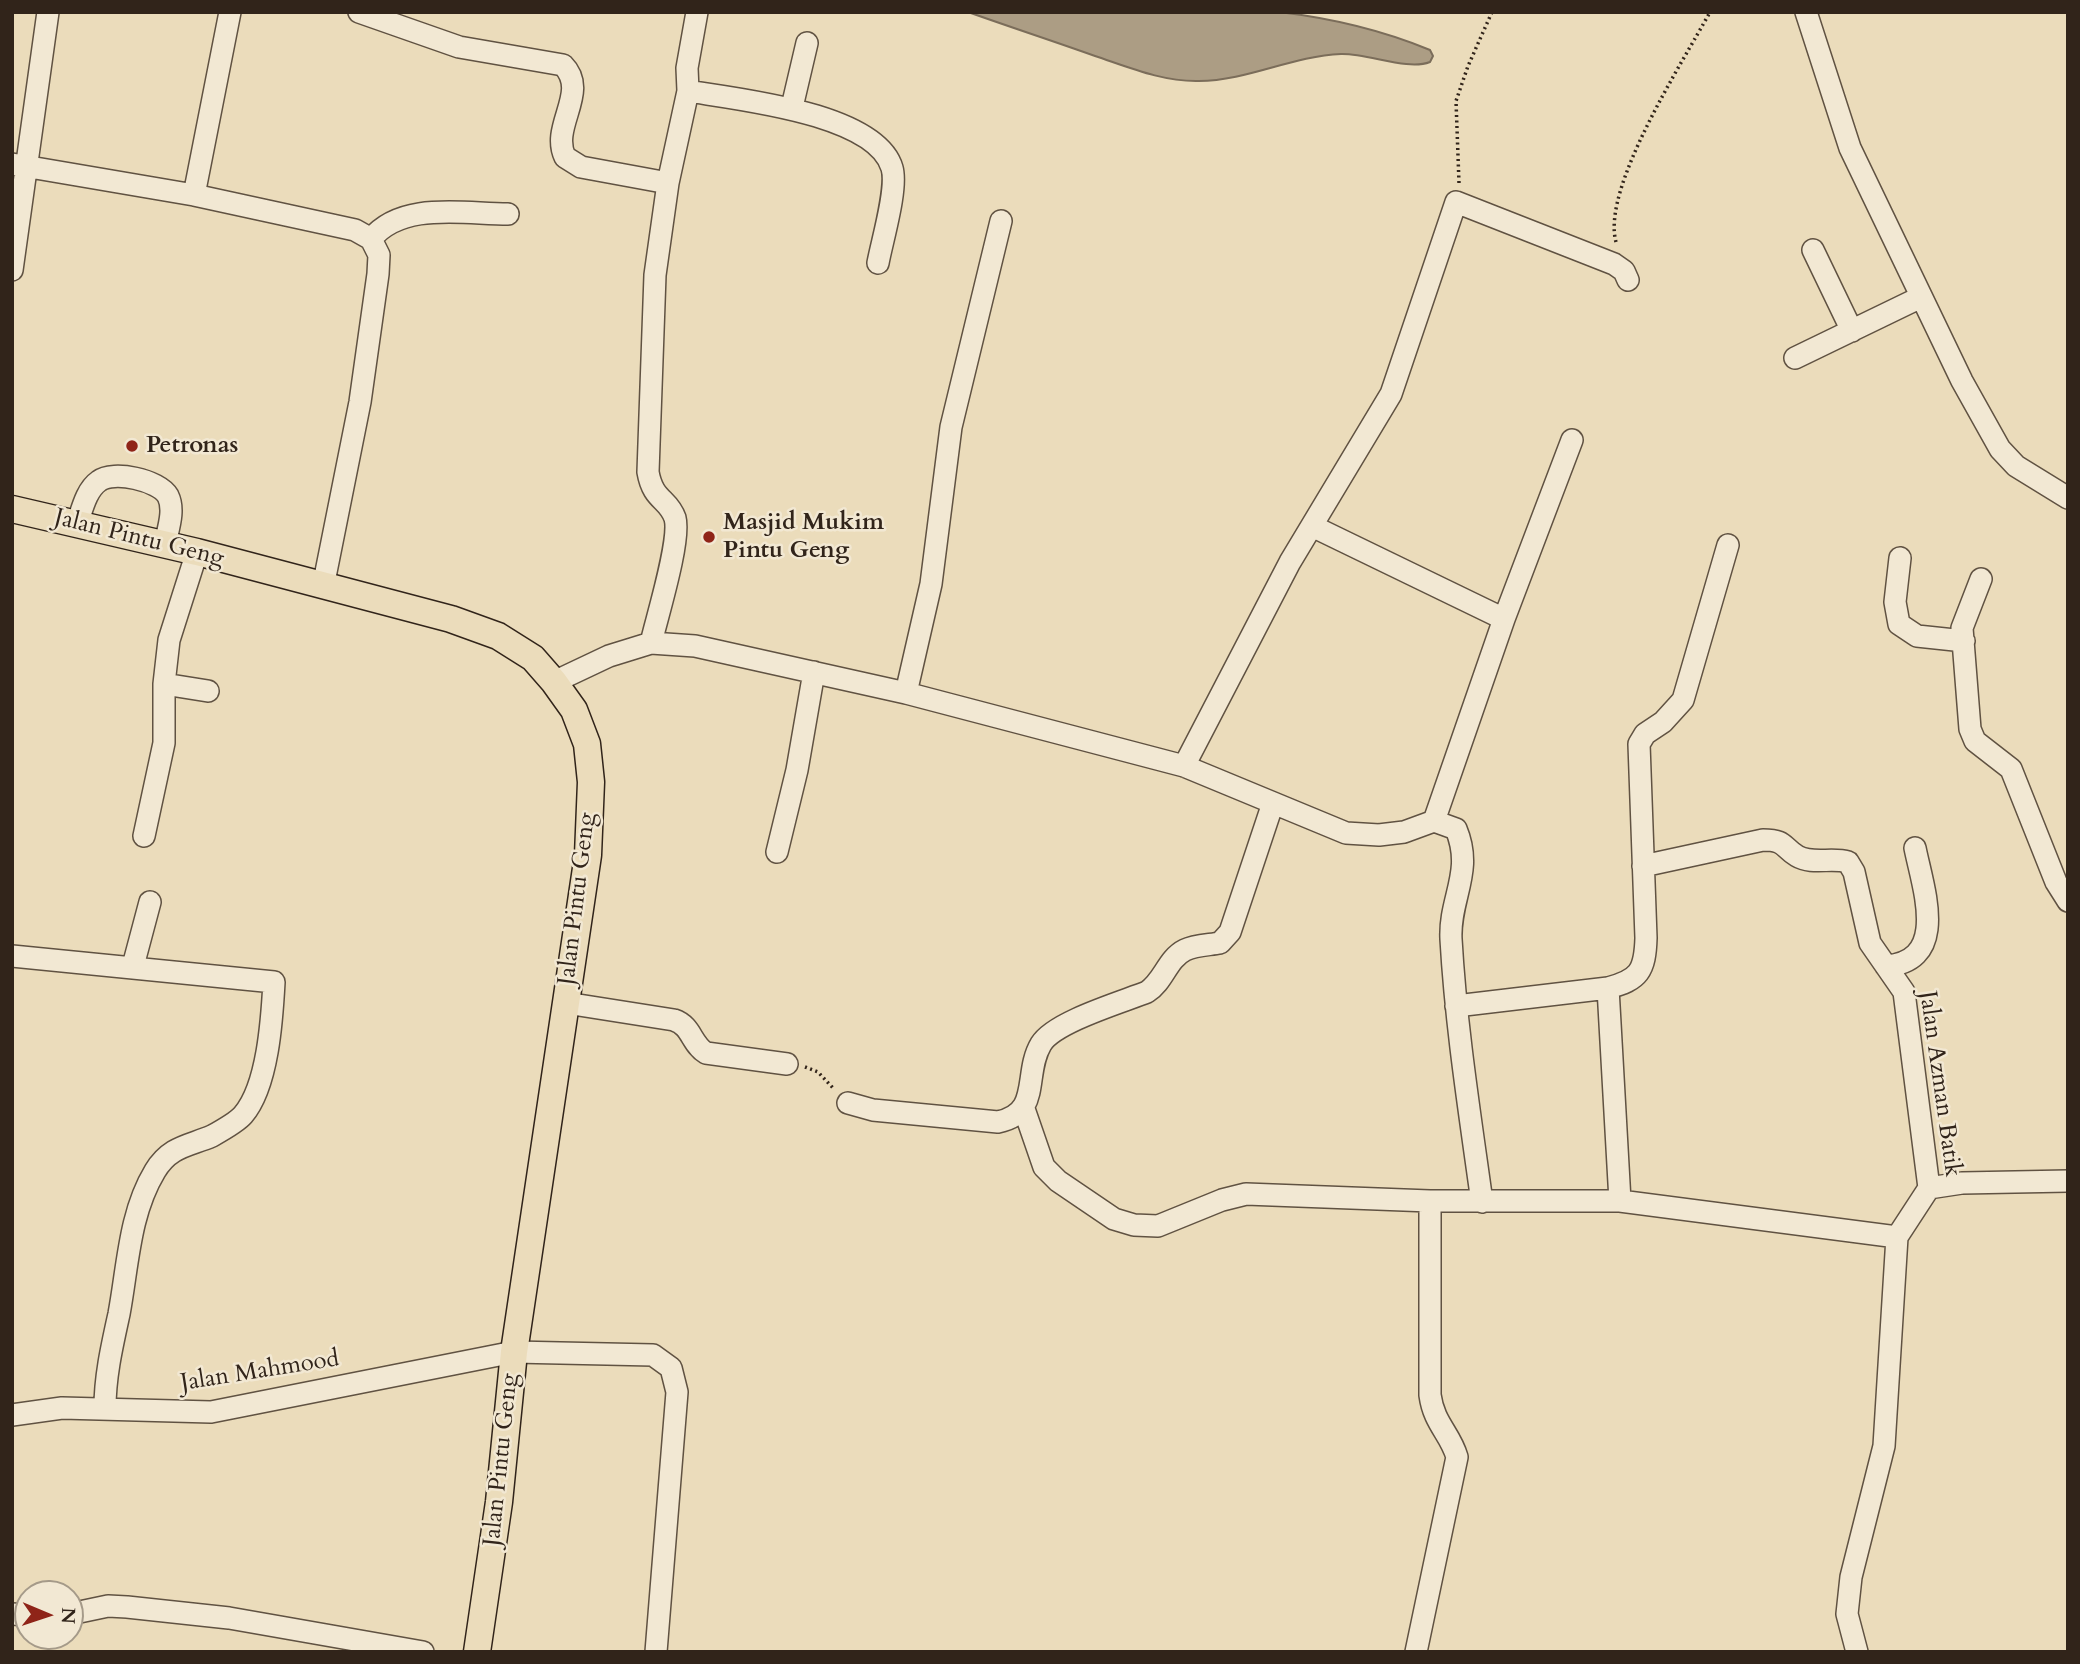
<!DOCTYPE html>
<style>
body{margin:0}
#map{position:relative;width:2080px;height:1664px;overflow:hidden;background:#ebdcbb;font-family:Cardo,serif}
canvas{display:block}
.frame{position:absolute;inset:0;border:14px solid #31241a;pointer-events:none}
.north{position:absolute;left:14px;top:1580px;width:70px;height:70px;box-sizing:border-box;background:#f2e8d3;border:2px solid #a59a89;border-radius:50%;rotate:92deg;font-size:19px;font-weight:700;line-height:28px;text-align:center;color:#31241a}
.north::after{content:'';display:block;margin:auto;width:24px;height:32px;background:#8f2418;clip-path:polygon(50% 0,100% 100%,50% 72%,0 100%)}
</style>
<div id="map">
<canvas width="2080" height="1664"></canvas>
<div class="frame"></div>
<div class="north">N</div>
</div>
<script>
const g = document.querySelector('canvas').getContext('2d');
g.lineJoin = 'round';
function fill(path, color) { g.fillStyle = color; g.fill(path, 'evenodd'); }
function strokePath(path, color, width, dash) { g.strokeStyle = color; g.lineWidth = width; g.lineCap = dash ? 'butt' : 'round'; g.setLineDash(dash || []); g.stroke(path); }
function write(font, color, halo, rows, align = 'center') {
  g.font = font + ' Cardo,serif'; g.lineWidth = 5; g.setLineDash([]); g.textBaseline = 'middle'; g.strokeStyle = halo; g.fillStyle = color; for (const [text, x, y, turn = 0] of rows) {
    g.save(); g.translate(x, y); g.rotate((+turn || 0) * Math.PI / 180); g.textAlign = isNaN(turn) ? turn : align; if (halo) g.strokeText(text, 0, 0); g.fillText(text, 0, 0); g.restore();
  }
}
const water = new Path2D(`
 M968,12H1279C1330,18 1382,30 1430,50L1433,56L1430,62C1407,71 1368,53 1341,54C1292,56 1247,81 1199,81C1163,82 1128,67 1095,56C1053,41 1010,27 968,12Z`);
fill(water, '#ac9d84');
strokePath(water, '#7b6d5a', 2);
const minor = new Path2D(`
 M359,12L459,47L563,65C590,92 550,126 565,157L581,167L668,183
 M1806,12L1850,148L1962,381L2000,449L2016,466L2068,498
 M688,91C736,99 876,113 892,168C898,188 882,241 878,263
 M792,107L807,43
 M12,164L194,195L355,230L371,239L379,255L378,274L360,402L323,587
 M194,195L230,12
 M371,239C402,201 463,214 508,214
 M1813,250L1852,331
 M12,270L48,12
 M1795,358L1921,297
 M77,524C82,510 86,490 99,481C113,470 159,480 168,496C175,510 168,529 165,544
 M1312,526L1504,619
 M1900,558L1895,602L1899,624L1917,636L1964,641
 M1981,579L1962,628L1970,729L1975,741L2011,769L2056,882L2068,901
 M651,643C657,617 681,540 675,518C668,498 653,501 648,472L655,275L668,183L688,91L687,68L697,12
 M554,682L609,656L651,643L695,646L906,693L1184,766L1346,833L1379,835L1404,832L1434,821L1456,829C1474,872 1449,898 1451,939C1456,1027 1470,1115 1482,1202
 M164,684L208,691
 M906,693L931,584L951,427L1001,221
 M1184,766L1290,562L1391,394L1456,202L1614,264L1624,271L1628,280
 M1434,821L1504,619L1572,440
 M144,836L164,743V684L169,640L197,552
 M777,852L797,770L814,672
 M1643,866L1763,840C1786,840 1782,847 1797,856C1812,865 1832,857 1848,862L1854,872L1870,943L1904,992L1929,1188L1897,1237L1884,1446L1851,1577L1847,1614L1857,1652
 M12,956L274,982C272,1019 268,1086 243,1115C237,1122 221,1131 212,1136C189,1146 170,1146 155,1171C129,1214 128,1266 119,1314C112,1346 105,1376 105,1408
 M133,966L150,902
 M1886,966C1950,961 1923,888 1915,848
 M1608,988L1620,1201
 M566,1003L674,1020C692,1026 691,1044 706,1053L787,1064
 M1456,1006L1608,988C1639,980 1645,971 1646,938L1639,744L1645,734L1663,722L1683,700L1728,545
 M848,1103L873,1110L998,1122C1042,1113 1023,1074 1041,1044C1054,1022 1122,1002 1147,992C1164,981 1167,959 1185,950C1195,945 1209,945 1220,943L1230,932L1273,803
 M1024,1109L1044,1167L1058,1181L1114,1219L1134,1225L1158,1226L1222,1200L1246,1194L1430,1201H1620L1897,1237
 M1929,1188L1962,1183L2068,1181
 M12,1415L62,1408L211,1412L514,1352L653,1355L671,1368L677,1392L656,1652
 M12,1614L28,1615
 M70,1614L108,1606L127,1607L229,1618L423,1652
 M1416,1652L1457,1457C1450,1433 1434,1424 1430,1395V1201`);
const major = new Path2D(`
 M12,509L197,552L451,619L498,636L533,658L554,682L574,710L587,744L591,782L588,855L514,1352L499,1502L477,1652`);
strokePath(minor, '#605242', 24);
strokePath(major, '#31241a', 29);
strokePath(new Path2D(`
 M1459,183L1456,101L1468,66L1492,12
 M1616,242C1601,188 1683,62 1710,12
 M805,1067L818,1072L834,1089`), '#31241a', 3.5, [2, 3.5]);
strokePath(minor, '#f2e8d3', 21);
strokePath(major, '#ebdcbb', 26);
for (const [x, y, r, color] of [
 [132,446,7,"#8f2418"],
 [709,537,7,"#8f2418"]
]) { const dot = new Path2D(); dot.arc(x, y, r, 0, 2 * Math.PI); g.fillStyle = color; g.fill(dot); strokePath(dot, '#f2e8d3', 2.5); }
write('bold 24px', '#31241a', '#f2e8d3', [
 ["Petronas",146,446],
 ["Masjid Mukim",723,523],
 ["Pintu Geng",723,551]
], 'left');
write('24px', '#31241a', '#f2e8d3', [
 ["Jalan Pintu Geng",139,539,14],
 ["Jalan Pintu Geng",578,899,-83],
 ["Jalan Azman Batik",1939,1084,82],
 ["Jalan Mahmood",260,1372,-9],
 ["Jalan Pintu Geng",502,1460,-84]
]);
</script>
